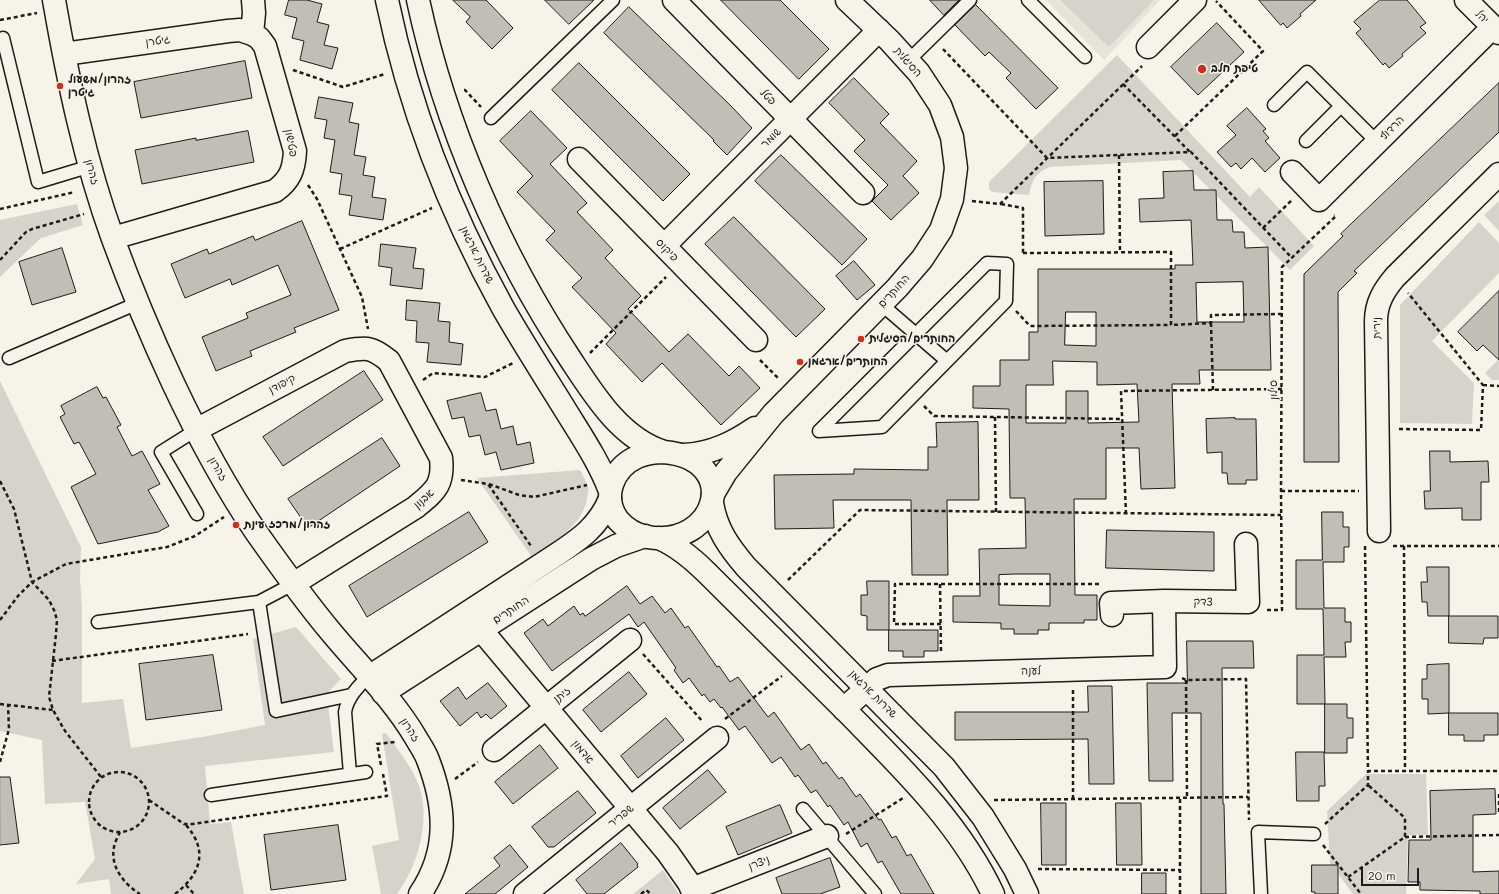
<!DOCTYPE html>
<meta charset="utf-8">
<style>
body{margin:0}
#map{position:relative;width:1499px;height:894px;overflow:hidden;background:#f7f3e8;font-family:Mali,sans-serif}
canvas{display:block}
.scale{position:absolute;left:1361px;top:868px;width:58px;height:18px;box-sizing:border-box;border:2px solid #1c1c1c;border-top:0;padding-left:5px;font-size:12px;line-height:14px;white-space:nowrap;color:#1c1c1c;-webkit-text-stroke:3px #f7f3e8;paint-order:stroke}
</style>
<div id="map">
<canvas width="1499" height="894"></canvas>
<div class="scale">20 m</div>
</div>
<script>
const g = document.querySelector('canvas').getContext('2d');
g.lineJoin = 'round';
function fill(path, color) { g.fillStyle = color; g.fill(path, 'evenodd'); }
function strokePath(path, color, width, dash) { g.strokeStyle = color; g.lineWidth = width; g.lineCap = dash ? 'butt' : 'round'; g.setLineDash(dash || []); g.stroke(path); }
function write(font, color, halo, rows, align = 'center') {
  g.font = font + ' Mali,"Playpen Sans Hebrew",sans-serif'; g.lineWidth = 3; g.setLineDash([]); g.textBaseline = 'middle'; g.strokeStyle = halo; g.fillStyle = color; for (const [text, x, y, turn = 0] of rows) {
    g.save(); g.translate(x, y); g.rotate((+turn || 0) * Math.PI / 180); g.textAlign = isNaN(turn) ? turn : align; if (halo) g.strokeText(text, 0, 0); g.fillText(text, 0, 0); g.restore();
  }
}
fill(new Path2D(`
 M1046,0H1160L1104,60Z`), '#e6e3d9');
fill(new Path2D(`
 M1060,0H1154L1109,47Z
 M1117,55L1250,197L1259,187L1314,246L1290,270L1181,160L1050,167C1035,173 1032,180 1029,195L992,192L989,189V182Z
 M1499,201V231L1484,215Z
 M77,204L83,225L41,238L0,277V220Z
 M1479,222L1499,243V273L1432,341L1474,383L1472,424L1400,423V305Z
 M1499,359V380H1492L1485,373Z
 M0,381L81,547L80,579L82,608V703L123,699L131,748L202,737L265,725L253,639L296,627L341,679L331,689L327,696L334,752L205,766L210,824L231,822L244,894H111L109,879L76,884L95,859L85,802L45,804L42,740L0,731Z
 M580,470C583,475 586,481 588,487C589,492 587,498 586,503C579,529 552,542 531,556L477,478Z
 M386,733C398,750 412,766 419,786C431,820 418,866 397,894H381L372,846L399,840L382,734Z
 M1366,774H1426L1428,835H1408L1406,894H1353L1330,863L1327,811Z
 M663,870L679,894H633Z`), '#d7d3cb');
const building = new Path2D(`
 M289,0H307L322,4L317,22L329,25L324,45L338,48L332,69L300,60L304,41L292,38L297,18L285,15Z
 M453,0H486L513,28L492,49L466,22L470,17Z
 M545,0H594L569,24Z
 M721,0H780L829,49L799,79Z
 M930,0H959L944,15Z
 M1259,0H1316L1300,14L1301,16L1287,28L1283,23L1281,25Z
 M1380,0H1407L1426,23L1420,27L1426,33L1402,54L1403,56L1389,68L1385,63L1383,65L1356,33L1361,29L1354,22Z
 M976,5L1058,88L1036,109L1006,78L1011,73L989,52L985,56L955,25Z
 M629,7L730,105L752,128L727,155L713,141L714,140L604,33Z
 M1217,23L1244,52L1198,95L1171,67Z
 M245,61L252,98L141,118L134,82Z
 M579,63L690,174L663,201L552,90Z
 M854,78L889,114L880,123L917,161L903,176L919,193L891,220L872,201L888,185L854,151L865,140L829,103Z
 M1499,83V132L1354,271L1357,273L1338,292L1339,462H1304V274L1343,236L1341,234Z
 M319,97L353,103L349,122L359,124L354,155L366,157L363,175L375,177L372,197L386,199L383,220L349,215L352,196L339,194L342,174L330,172L335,140L324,138L327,120L315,118Z
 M1247,108L1266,129L1263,131L1269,138L1265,141L1280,158L1265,172L1252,158L1241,169L1236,163L1231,167L1217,152L1236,135L1227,126Z
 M531,111L567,148L550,164L587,203L577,212L613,250L605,258L641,296L628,309L669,352L688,334L729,376L739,366L760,388L721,425L662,363L642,382L606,344L616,333L572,287L582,278L546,240L555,231L517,192L533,176L500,141Z
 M248,131L254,162L142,184L135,150L196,138V140Z
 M781,155L867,239L842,265L755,181Z
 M1193,171L1194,190H1216L1217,220H1232L1233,232H1244L1245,248L1268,247L1271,370H1199L1200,384H1172L1175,488L1141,489L1139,448H1106V499H1074L1075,595H1097V620H1084V623H1049V630H1038V634H1014V629H1001V623L953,622V596H980L979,549L1026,548L1025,498H1010L1009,409L973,408V386H1000V360H1029V332H1038V269H1175V265H1193L1191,220L1140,222L1139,199L1164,198L1163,172ZM1243,282L1244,322H1197L1196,283ZM1066,312H1096V346L1065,345ZM1053,361L1097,362V385L1137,384L1139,422L1088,423V391H1066V423H1026V385H1053ZM1016,574H1050V606L999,605V575Z
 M1103,181L1104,234L1045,236L1044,182Z
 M734,217L825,309L796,337L705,244Z
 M302,221L339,310L294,328L296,332L250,351L252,356L216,371L202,337L248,318L246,313L291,295L278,265L232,285L230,279L185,298L171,264L207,249L209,254L253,236L255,240Z
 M381,244L416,248L413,268L424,269L422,289L390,285L392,268L379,266Z
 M62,248L76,292L32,305L19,262Z
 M854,261L875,285L857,300L836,276Z
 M1499,291V360L1483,345L1477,351L1458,332Z
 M407,300L440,303L438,321L450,322L449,342L463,344L461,365L427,362L429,343L416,342L417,321L406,320Z
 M364,371L383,400L283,466L263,437Z
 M97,387L103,398L106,397L121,425L117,427L132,456L142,451L160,484L148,490L169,526L158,532L98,544L71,487L96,474L79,442L74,444L60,417L65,414L61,406Z
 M481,393L486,411L496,409L501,429L513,426L517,445L530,442L534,463L501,470L496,452L485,455L480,435L469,437L464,417L452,419L447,401Z
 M1235,418V419H1256L1257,480H1246V484H1228L1227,473H1222V452L1207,453L1206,419Z
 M978,422L979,500H947L948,575H912L911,500H833L834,528L775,529L774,475L854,474V469L928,470V447H937L936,423Z
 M382,438L400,466L308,528L288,499Z
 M1430,451H1450V462L1488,461L1489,482H1481V520H1462V508L1425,509L1424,491H1430Z
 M469,512L488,542L367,617L349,586Z
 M1322,512H1343V527H1349V547H1344V562H1323L1324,608H1345V622H1351V642H1345L1346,657H1324L1325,704H1297V655H1324L1323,609H1296V560H1322Z
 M1107,530L1214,532V571L1106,568Z
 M1427,567H1449V616H1428L1427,602H1422L1421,582H1427Z
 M867,581H889V630H867V616L861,615V595H867Z
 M627,586L640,604L652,596L665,613L671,608L685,628L688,626L717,667L719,666L730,682L738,677L768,717L774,712L801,750L809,744L823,764L826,762L839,779L842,777L856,797L860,794L879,820L881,819L892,838L896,836L907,856L911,854L934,894H901L882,861L878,863L867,843L861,847L848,822L844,825L830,805L828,807L816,790L811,793L798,775L795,777L781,757L772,763L745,726L739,730L722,707L721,708L714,699L710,702L704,694L702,696L689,678L683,683L674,670L676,668L644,622L638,627L629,614L552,671L524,633L543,619L548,626L574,606L580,615L583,613L585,616Z
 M1449,616H1498V638H1484L1483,644L1449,643Z
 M889,630H938V651H924V657H903V651H889Z
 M1187,641H1253L1254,668H1222L1223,804H1224L1226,894H1201V713H1172L1173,781H1149L1147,683H1187Z
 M213,655L222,710L146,720L139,664Z
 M1449,664V713L1428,714V699H1422V679H1427V665Z
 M629,672L647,694L601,732L583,710Z
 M488,683L507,706L491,719L486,714L481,718L477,712L460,726L440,701L458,687L466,699Z
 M1088,686H1112L1114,784H1089L1088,739L955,740V712H1088Z
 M1325,704H1347V718H1353V738H1347V753H1325Z
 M1449,713H1498V735H1484V741H1464V735H1449Z
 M666,718L684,740L638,778L621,756Z
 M540,745L558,768L513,804L495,782Z
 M1296,752H1324L1325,786H1319V801H1297Z
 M708,770L726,792L680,829L663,808Z
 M0,777H10L19,843L0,845Z
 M1495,789L1496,814L1473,815V872L1499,871V894H1480V891L1420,890V882H1408L1409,840H1431L1430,791Z
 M578,791L596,813L554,847H548L532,827Z
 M1041,803H1066V865H1042Z
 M1116,803H1141L1142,865H1117Z
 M780,805L792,833L738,855L726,827Z
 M338,825L346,880L271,890L264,835Z
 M621,843L638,864L637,865L638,867L604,894H587L576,880Z
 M510,845L528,867L495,894H465L500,866L494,858Z
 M830,858L840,887L820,894H782L776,878Z
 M1312,865H1338V894H1315V892H1312Z
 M1142,873H1166V894H1142Z`);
fill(building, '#c0beb5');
strokePath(building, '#1c1c1c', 1);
const service = new Path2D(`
 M1028,0L1085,57
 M3,38L38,182L91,166
 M908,61L970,0
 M1274,105L1307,72L1377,142
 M491,118L613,0
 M1306,141L1341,106
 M987,263L1007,264L1006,301L882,427L819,431Z
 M881,304L947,361
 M9,358L138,303
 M196,430L161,452L197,514
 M259,602L276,711L351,695
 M98,622L259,602L293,584
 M350,774L345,712C347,699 358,685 369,677
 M211,795L366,772
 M803,809L875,894
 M1261,894L1258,832L1314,834`);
const minor = new Path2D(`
 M54,0C68,80 85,162 113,239C131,288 151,336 173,383C197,434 224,485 256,532C280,566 304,600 331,632C360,667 393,699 416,738C420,745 425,752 428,760C446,807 449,851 420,894
 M674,0L863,193
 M1466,0L1499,33
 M1148,47L1195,0
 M64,54L228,31L240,30L252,34
 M579,159L756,340
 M1292,172L1319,200L1493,27
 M113,238L275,191C290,180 294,170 295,151L265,46L259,38L252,34L254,13L253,0
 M664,246L879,30
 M196,430L345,351C367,347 372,347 389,361L441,458C444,485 435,491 416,507L293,584
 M683,455C711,454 733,443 755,428
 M713,494L726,472L773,414L897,288L922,259L941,230L952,199L956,168L952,137L940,105L919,73L889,40L847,0
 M1379,531L1376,321C1376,303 1384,290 1395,277L1499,174
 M467,613L668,853L689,883L694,894
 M1112,615L1111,603L1164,601L1248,602L1246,544
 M369,677L556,555C580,539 598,527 610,499
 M383,693L591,559L616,546L645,536
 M844,709L877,679L888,675L1165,667L1164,601
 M494,750L630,640
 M692,889L827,836
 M525,894L717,738`);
const tertiary = new Path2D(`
 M387,0C409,107 450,212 503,308C523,343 545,377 566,411C582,437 599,462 610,491
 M418,0C445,126 500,253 571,360C594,395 621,439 664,452
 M664,452C743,459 718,549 647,537C636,535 625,528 618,520C601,497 613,468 637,457C646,453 655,452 664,452Z
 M712,503C716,529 729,547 746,567L944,767L983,817L1015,869L1027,894
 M659,538C678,546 694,560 708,574C755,621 803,668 850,715C903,769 960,824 993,894`);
strokePath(service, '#1c1c1c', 15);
strokePath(minor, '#1c1c1c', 25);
strokePath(tertiary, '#1c1c1c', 25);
strokePath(new Path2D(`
 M0,20L37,13
 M943,49L1047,158L1191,152L1292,258
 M293,70L343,87L385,74
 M1123,84L1190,152
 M464,90H465L481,107
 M1175,136L1263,51L1216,1
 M1119,155L1120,252
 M308,185L317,199L362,297L368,329
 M972,201L1000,204L1142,66
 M1001,204L1023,208V254
 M0,209L75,192
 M1263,228L1292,200
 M340,249L432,208
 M1023,253L1171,252V325L1211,323V315L1282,314
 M0,260L26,232L32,229L84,214
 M1016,311L1030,326L1171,325
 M1211,323L1213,390
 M590,353L666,277
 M760,360L779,379
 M423,380L433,373L485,377L513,363
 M1483,385L1499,386
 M924,406L934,416L1122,419
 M995,417L996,512
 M1399,429L1481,430L1483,385L1408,293
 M461,480L488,484L531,546
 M0,481L14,509L32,582L49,600L54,610L57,620L56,634L49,697L53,710L65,731L101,777
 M489,484L519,495L534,497L587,485
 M1281,491H1359
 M1126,514L1121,391L1282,389
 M1365,546L1368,771H1499
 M1393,546H1499
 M1404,546L1405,771
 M788,580L860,510L1281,515
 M940,584L941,652
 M1267,610H1282L1281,491L1282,267L1336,216L1334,215
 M0,620L18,596L32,582L66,564L167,547L195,536L224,517
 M941,624H894L895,584H1102
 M643,654L703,722
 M52,661L248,634
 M1182,678L1186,680L1246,679L1249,820
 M1186,680L1187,797
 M0,704L53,710
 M725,719L782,676
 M0,762L9,729L8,705
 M381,765L377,744L395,742
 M89 802a30 30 0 1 1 60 0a30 30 0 1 1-60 0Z
 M455,779L478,762
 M1499,794V812
 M1073,799V689
 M149,800L184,824H193L387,796L383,774
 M994,800L1248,797
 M1325,824L1368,785V771
 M120,832C118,836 115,842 114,847C110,867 124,884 140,894
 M846,834L903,798
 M1405,837L1499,835
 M1323,845L1361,894
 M1038,869L1180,870
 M1348,877L1405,837V818L1368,785
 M186,885L194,894
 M175,894C201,874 209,850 185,824
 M641,894L646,890L651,894
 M1180,894V798`), '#1c1c1c', 2.5, [4, 3]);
strokePath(service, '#f7f3e8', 12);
strokePath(minor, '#f7f3e8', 22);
strokePath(tertiary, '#f7f3e8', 22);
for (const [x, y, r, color] of [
 [1202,69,5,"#c8321e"],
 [60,86,4,"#c8321e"],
 [861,339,4,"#c8321e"],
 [800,362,4,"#c8321e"],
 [236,525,4,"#c8321e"]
]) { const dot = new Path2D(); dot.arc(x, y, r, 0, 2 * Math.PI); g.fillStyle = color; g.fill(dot); strokePath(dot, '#f7f3e8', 1.5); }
write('11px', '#1c1c1c', '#f7f3e8', [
 ["יהל",1482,17,45],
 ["גיטרן",158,41,-8],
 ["הסיגלית",908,62,49],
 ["פטל",768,97,46],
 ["הרדוף",1392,128,-45],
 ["שומר",771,138,-45],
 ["פטישון",291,143,79],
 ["זהרון",92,172,74],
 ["פיקוס",667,250,46],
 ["שדרות ארגמן",477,255,64],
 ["החותרים",894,291,-47],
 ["נירית",1377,328,-90],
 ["קיפודן",282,384,-28],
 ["סילון",1274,390,-90],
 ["זהרון",218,469,60],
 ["אבנון",424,499,-42],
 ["צדק",1203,602,1],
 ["החותרים",511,610,-33],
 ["לענה",1031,671,-1],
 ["שדרות ארגמן",873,694,45],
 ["זיתן",562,695,-39],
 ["זהרון",410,730,57],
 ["אדמון",583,752,50],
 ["שפריר",621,816,-39],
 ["ניצרן",759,863,-22]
]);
write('bold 11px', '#1c1c1c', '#f7f3e8', [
 ["טיפת חלב",1211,69],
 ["זהרון/משעול",68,80],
 ["גיטרן",68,93],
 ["החותרים/הסיגלית",869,339],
 ["החותרים/ארגמן",808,362],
 ["זהרון/מרכז עינת",244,525]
], 'left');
</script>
